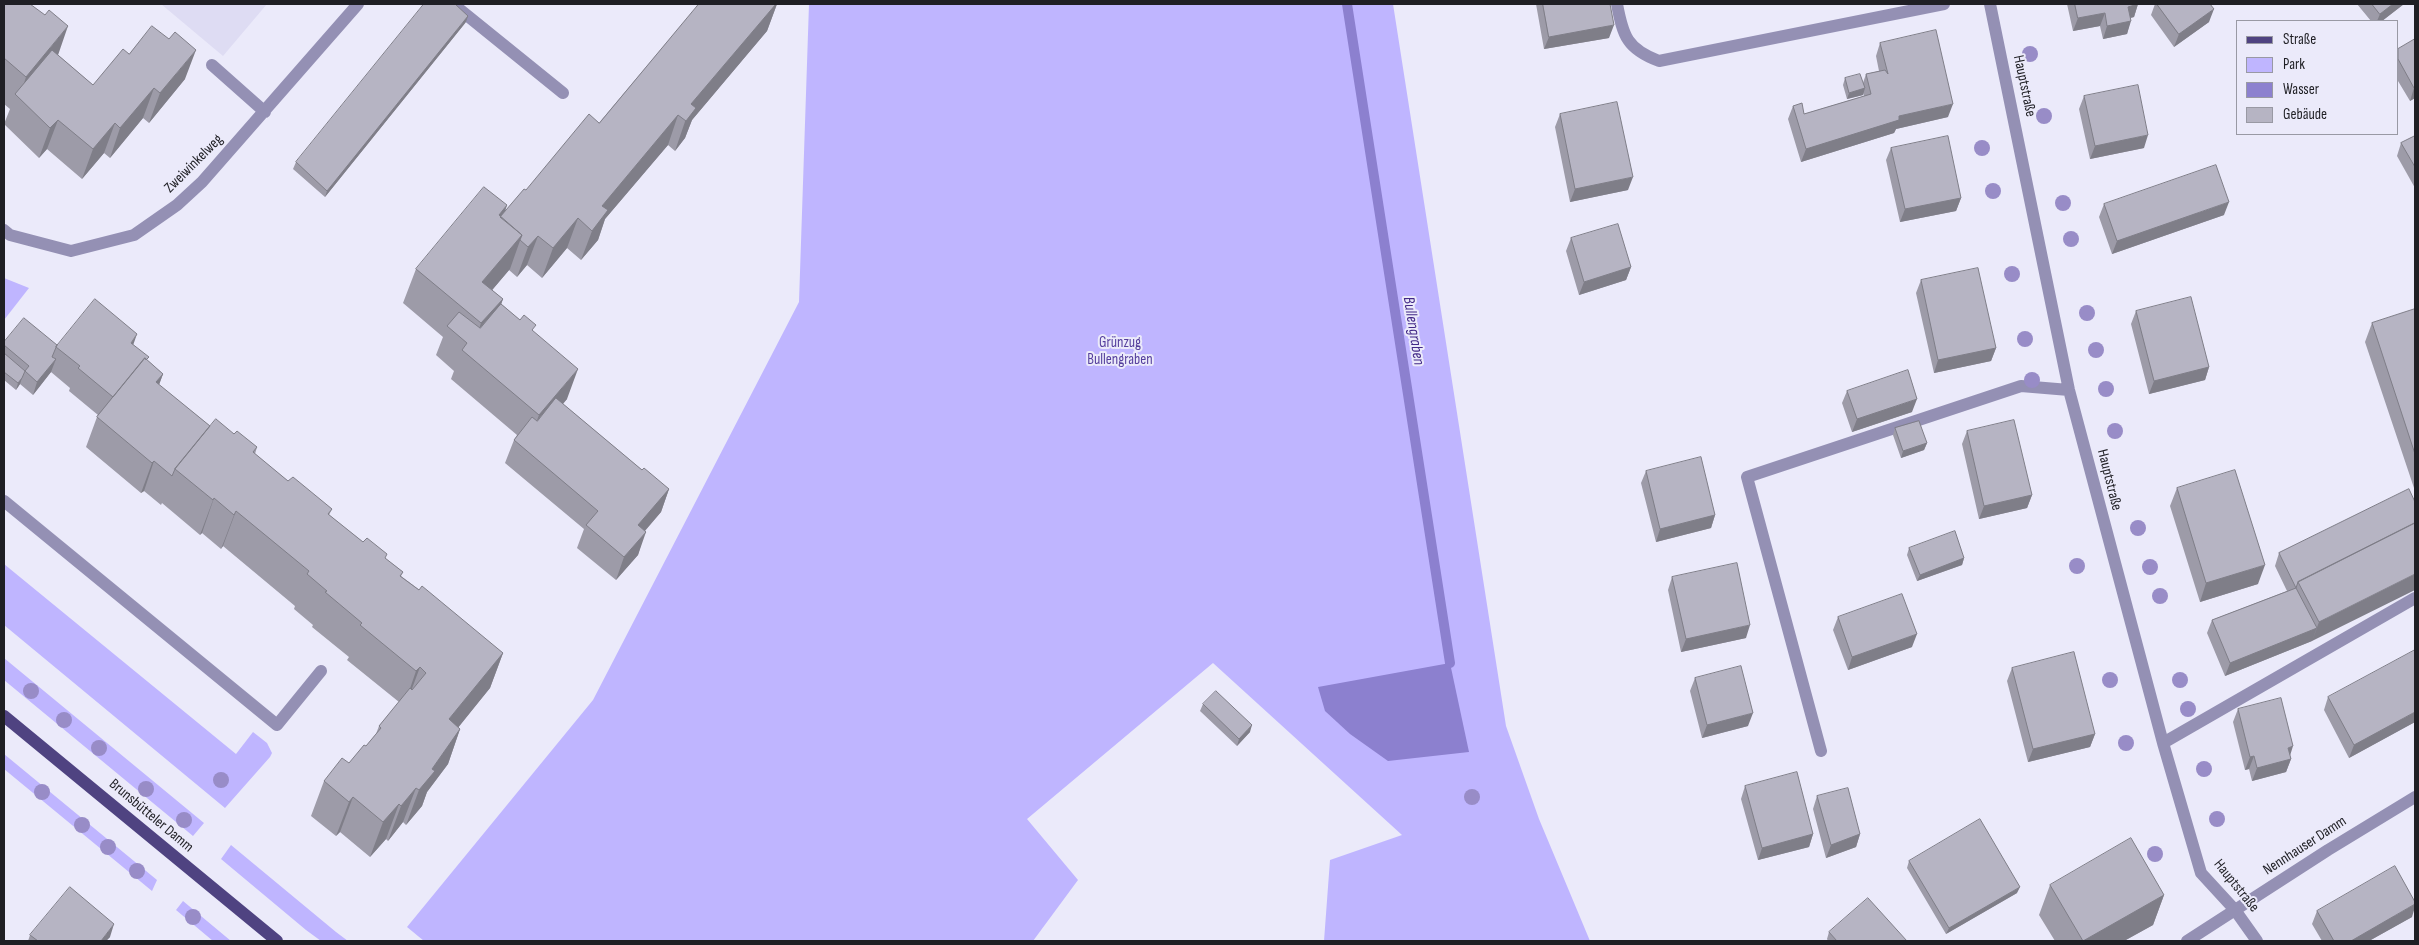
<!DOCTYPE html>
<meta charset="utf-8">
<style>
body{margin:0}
#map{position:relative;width:2419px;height:945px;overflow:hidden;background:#ebeafa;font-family:"Sofia Sans Condensed",sans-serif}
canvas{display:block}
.frame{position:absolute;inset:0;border:5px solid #1f1f24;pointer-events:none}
.legend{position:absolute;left:2236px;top:20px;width:162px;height:115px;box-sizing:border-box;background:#ebeafa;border:1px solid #9999a4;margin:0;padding:6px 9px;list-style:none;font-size:15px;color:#1f1f24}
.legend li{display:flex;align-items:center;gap:10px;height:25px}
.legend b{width:25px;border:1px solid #9999a4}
</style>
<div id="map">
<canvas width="2419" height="945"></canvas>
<div class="frame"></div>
<ul class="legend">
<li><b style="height:6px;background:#4f4381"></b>Straße</li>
<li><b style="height:14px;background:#bfb5ff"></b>Park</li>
<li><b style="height:14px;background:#8c80cf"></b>Wasser</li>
<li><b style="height:14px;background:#b6b4c3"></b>Gebäude</li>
</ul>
</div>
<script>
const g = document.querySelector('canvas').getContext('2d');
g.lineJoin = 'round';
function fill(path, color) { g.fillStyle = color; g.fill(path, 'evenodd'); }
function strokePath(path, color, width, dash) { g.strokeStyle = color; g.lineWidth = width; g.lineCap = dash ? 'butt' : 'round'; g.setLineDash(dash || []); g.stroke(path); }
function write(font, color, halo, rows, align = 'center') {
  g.font = font + ' "Sofia Sans Condensed",sans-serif'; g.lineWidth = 4; g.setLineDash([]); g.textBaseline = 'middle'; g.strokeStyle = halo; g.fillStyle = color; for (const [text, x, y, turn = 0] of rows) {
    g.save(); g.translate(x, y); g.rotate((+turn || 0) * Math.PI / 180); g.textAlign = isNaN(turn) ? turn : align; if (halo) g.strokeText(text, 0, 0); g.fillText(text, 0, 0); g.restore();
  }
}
fill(new Path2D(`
 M161,4H267L223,56Z`), '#dedcf3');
fill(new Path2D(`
 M809,4H1393L1506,726L1539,819L1590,941H1324L1330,860L1402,835L1213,663L1027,819L1078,880L1033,941H424L407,927L593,700L799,302Z
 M4,278L29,288L4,320Z
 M4,564L236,754L253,732L267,743L272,753L270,757L225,808L4,625Z
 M4,658L204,823L193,836L4,680Z
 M4,754L157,880L152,891L4,769Z
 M231,845L336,932L348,941H321L306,930L221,859Z
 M183,901L231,941H213L176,910Z`), '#bfb5ff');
fill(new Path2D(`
 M1450,663L1469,752L1388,761L1350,734L1325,711L1318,687Z`), '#8c80cf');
strokePath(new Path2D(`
 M1347,4L1450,663`), '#8c80cf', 10);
strokePath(new Path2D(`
 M453,4L563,93
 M1617,4C1623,36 1627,49 1659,61L1944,4
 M1990,4L2069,390L2163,743L2201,873L2235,910L2257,941
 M212,65L265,112
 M4,230L10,235L71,251L134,235L177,205L202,182L358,4
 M4,501L277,725L321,671
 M2163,743L2415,598
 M1821,751L1747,477L2021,386L2069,390
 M2187,941L2328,850L2415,797`), '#9490b4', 12);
strokePath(new Path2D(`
 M4,716L277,941`), '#4f4381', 12);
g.fillStyle = '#988cc7';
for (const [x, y] of [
 [2030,54],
 [2044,116],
 [1982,148],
 [1993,191],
 [2063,203],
 [2071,239],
 [2012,274],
 [2087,313],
 [2025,339],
 [2096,350],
 [2032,380],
 [2106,389],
 [2115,431],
 [2138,528],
 [2077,566],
 [2150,567],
 [2160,596],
 [2110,680],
 [2180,680],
 [31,691],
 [2188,709],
 [64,720],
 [2126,743],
 [99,748],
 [2204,769],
 [221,780],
 [146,789],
 [42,792],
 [1472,797],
 [2217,819],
 [184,820],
 [82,825],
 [108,847],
 [2155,854],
 [137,871],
 [193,917]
]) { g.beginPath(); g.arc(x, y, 8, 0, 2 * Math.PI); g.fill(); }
fill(new Path2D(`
 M4,4L58,55L93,85L129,54L185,79L149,123L143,118L110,158L104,153L82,179L47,149L39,158L4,124L10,109L4,104Z
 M699,4H777L767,31L692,120L685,138L675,151L668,145L605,219L598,240L581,260L567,248L542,278L527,265L517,277L509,270L492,290L503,299L501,304L534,332L567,399L563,404L642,470L669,489L661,512L645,531L638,555L616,580L577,548L584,529L505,463L514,440L517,435L451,379L454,371L436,355L443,337L403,303L416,269L507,205L505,211L599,123Z
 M1536,4H1610L1609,38L1544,49Z
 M2067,4H2138L2134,17L2131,18L2127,34L2103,39L2100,26L2073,31Z
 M2155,4H2210L2209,22L2174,47L2151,15Z
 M2357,4H2404L2382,21H2371Z
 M466,22L325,197L293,169L296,162Z
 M2415,39V98L2410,101L2398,81V49Z
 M1880,43L1948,117L1896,129L1894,133L1801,162L1788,119L1793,106L1804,114L1864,96L1863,93V95L1847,99L1843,85L1845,78L1863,83L1866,74L1879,71L1876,56Z
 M2084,96L2144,148L2090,159L2079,109Z
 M1560,114L1628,190L1570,202L1555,127Z
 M2415,136V188L2397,156L2401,143Z
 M1891,148L1961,198L1956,211L1900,222L1886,160Z
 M2104,204L2224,215L2112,254L2099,217Z
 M1571,238L1631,267L1626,280L1579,295L1566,251Z
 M1921,280L1996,348L1991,361L1934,373L1916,293Z
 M2415,309V488H2414L2365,342L2372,323Z
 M2136,311L2209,367L2205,380L2149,394L2131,324Z
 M4,342L57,345H133L147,360L163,374L159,385L210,426L234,434L257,447L255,454L288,481L332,509L329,515L363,542L385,558L403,572L401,576L503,653L490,688L458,727L460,729L448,764L427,792L422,806L406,825L403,822L388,841L386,839L370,857L340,832L336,836L311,816L324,781L349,763L366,746L376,734L379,726L399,702L347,660L349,657L312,627L313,625L294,609L295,606L223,546L221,549L202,533L200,535L162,503L161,505L144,491L141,493L86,447L97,417L98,415L69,391L70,388L51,372L33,395L20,384L16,390L4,380Z
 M1847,391L1912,412L1852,432L1842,403Z
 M1895,428L1927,443L1924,450L1901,458L1893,435Z
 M1967,431L2032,495L2027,508L1979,519L1962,444Z
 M1646,471L1715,515L1711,528L1656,542L1641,483Z
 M2177,488L2258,584L2200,602L2170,506Z
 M2409,489L2312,641L2225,676L2207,633L2212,620L2287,591L2275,566L2279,553Z
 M1909,548L1964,558L1962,565L1917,581L1907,555Z
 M1672,577L1746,638L1681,652L1668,590Z
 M1838,617L1912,647L1848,670L1833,630Z
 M2012,668L2095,734L2090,747L2028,762L2007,681Z
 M1695,678L1748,726L1702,738L1690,691Z
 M2328,697L2415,722L2349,758L2324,710Z
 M1203,704L1250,732L1237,746L1200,711Z
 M2238,709L2290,756L2291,759L2286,772L2252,781L2249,769L2245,770L2233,722Z
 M1745,786L1813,834L1809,847L1758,860L1741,799Z
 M1817,796L1860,834L1856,847L1826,858L1813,809Z
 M1909,861L2017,893L1946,934L1907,868Z
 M2050,885L2164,895L2153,925L2124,941H2055L2039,915Z
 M2317,911L2412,917L2369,941H2322L2312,924Z
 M1829,932L1907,941H1828L1827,939Z
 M30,935L110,937L106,941H28Z`), '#9d9ba8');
fill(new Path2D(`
 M776,4H777L767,31L692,120L685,138L675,151L691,104Z
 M2138,4L2134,17L2124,19L2128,7Z
 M2393,4H2404L2382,21H2377L2380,14Z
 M2214,9L2209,22L2174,47L2179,34Z
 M2105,13L2100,26L2073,31L2078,18Z
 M468,16L466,22L325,197L327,191Z
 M2131,21L2127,34L2103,39L2107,26Z
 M1614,25L1609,38L1544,49L1549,37Z
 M68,26L56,61L19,98L26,77Z
 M196,50L185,79L149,123L160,93Z
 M154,88L143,118L110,158L120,128Z
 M1865,88L1863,95L1847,99L1849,93Z
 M2414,88H2415V98L2410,101Z
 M1953,104L1948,117L1896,129L1894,133L1801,162L1806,149L1899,116Z
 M678,115L668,145L605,219L598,240L581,260L592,231L602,206Z
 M58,120L47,149L39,158L50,128Z
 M115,123L104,153L82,179L93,149Z
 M2148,135L2144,148L2090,159L2095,146Z
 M1633,177L1628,190L1570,202L1575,189Z
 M1961,198L1956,211L1900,222L1905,209Z
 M2229,202L2224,215L2112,254L2117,241Z
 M507,205L501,223L499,215Z
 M578,218L567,248L542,278L553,248Z
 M522,235L510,269L471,315L482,282Z
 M538,236L527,265L517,277L528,247Z
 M1631,267L1626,280L1579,295L1584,282Z
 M503,299L490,334L470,356L481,323Z
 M137,334L129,357L131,343Z
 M1996,348L1991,361L1934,373L1938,360Z
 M56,359L51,372L33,395L37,382Z
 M2209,367L2205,380L2149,394L2154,381Z
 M578,369L567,399L528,444L539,415Z
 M163,374L152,403L156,382Z
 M22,378L20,384L16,390L18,383Z
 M1917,399L1912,412L1852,432L1857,419Z
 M1927,443L1924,450L1901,458L1903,451Z
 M154,461L144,491L141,493L152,463Z
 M669,489L661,512L630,548L638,525Z
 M2032,495L2027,508L1979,519L1984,506Z
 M214,498L202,533L200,535L213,500Z
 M236,511L223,546L221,549L234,515Z
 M1715,515L1711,528L1656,542L1660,529Z
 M646,532L638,555L616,580L624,557Z
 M1964,558L1962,565L1917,581L1920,575Z
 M2265,565L2258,584L2200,602L2206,583Z
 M2415,574V590L2312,641L2319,622Z
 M1750,625L1746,638L1681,652L1686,639Z
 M2317,628L2312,641L2225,676L2230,663Z
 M1917,634L1912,647L1848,670L1852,657Z
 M503,653L490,688L437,754L449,719Z
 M420,667L407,702L404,706L416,671Z
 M2415,712V722L2349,758L2354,745Z
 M1753,713L1748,726L1702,738L1707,725Z
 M1252,725L1250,732L1237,746L1239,739Z
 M460,729L448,764L427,792L422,806L406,825L419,790L432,769Z
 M2095,734L2090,747L2028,762L2033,749Z
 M2293,746L2289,759L2288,748Z
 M2254,756L2249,769L2245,770L2250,757Z
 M2291,759L2286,772L2252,781L2257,768Z
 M416,788L403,822L388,841L401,806Z
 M353,797L340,832L336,836L349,802Z
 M399,804L386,839L370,857L383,822Z
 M1813,834L1809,847L1758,860L1762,848Z
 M1860,834L1856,847L1826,858L1831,845Z
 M2020,887L2017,893L1946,934L1949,928Z
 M2164,895L2153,925L2124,941H2083Z
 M2415,904V907L2412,917L2369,941H2351Z
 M114,924L110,937L106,941H101Z`), '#7f7e88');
const building = new Path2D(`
 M4,4H30L45,15L49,10L68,26L26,77L4,58Z
 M424,4H455L468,16L327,191L296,162Z
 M699,4H776L691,104L696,108L686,121L678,115L602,206L608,210L592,231L578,218L553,248L538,236L528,247L520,240L522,235L500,217L524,189L526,190L589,114L599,123Z
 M1543,4H1610L1614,25L1549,37Z
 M2075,4H2138L2128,7L2131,21L2107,26L2105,13L2078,18Z
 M2157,4H2210L2214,9L2179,34Z
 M2372,4H2393L2380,14Z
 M152,26L169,39L175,32L196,50L160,93L154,88L120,128L115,123L93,149L58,120L50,128L15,94L52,50L93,85L123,49L129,54Z
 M1936,30L1953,104L1899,116V120L1806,149L1793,106L1802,103L1804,114L1871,94L1866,74L1885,70L1888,74L1880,43Z
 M2415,39V88H2414L2398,59V49Z
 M1860,74L1865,88L1849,93L1845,78Z
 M2138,85L2148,135L2095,146L2084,96Z
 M1617,102L1633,177L1575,189L1560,114Z
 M1948,136L1961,198L1905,209L1891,148Z
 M2415,136V167L2401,143Z
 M2216,165L2229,202L2117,241L2104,204Z
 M484,187L507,205L499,215L522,235L482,282L503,299L481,323L416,269Z
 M1618,224L1631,267L1584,282L1571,238Z
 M1978,268L1996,348L1938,360L1921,280Z
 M2191,297L2209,367L2154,381L2136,311Z
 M95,299L137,334L131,343L149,357L146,360L145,358L113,397L78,368L80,366L56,347Z
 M501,304L520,320L524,315L536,325L532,330L578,369L539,415L462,350L467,343L447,326L459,312L480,328Z
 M2415,309V454L2372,323Z
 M24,318L57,345L52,357L56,359L37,382L25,371L29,366L4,345V342Z
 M4,353L25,371L22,378L18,383L4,372Z
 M145,358L163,374L156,382L210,426L175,469L172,476L154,461L152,463L97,417Z
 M1908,370L1917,399L1857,419L1847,391Z
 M556,398L642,470L644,468L669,489L638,525L646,532L624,557L586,525L598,511L514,440L532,417L537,421Z
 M216,419L234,434L237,431L257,447L253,452L288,481L293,477L332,509L328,514L363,542L367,538L387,554L385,558L403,572L400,576L419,590L422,586L503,653L449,719L460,729L432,769L435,771L419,790L416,788L401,806L399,804L383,822L353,797L349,802L324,781L342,758L349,763L364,745L366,746L381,728L379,726L410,688L412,690L426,673L420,667L416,671L360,625L362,623L325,592L327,591L307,574L309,571L236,511L234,515L214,498L213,500L175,469Z
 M2014,420L2032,495L1984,506L1967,431Z
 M1919,421L1927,443L1903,451L1895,428Z
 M1701,457L1715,515L1660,529L1646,471Z
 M2235,470L2265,565L2206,583L2177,488Z
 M2409,489L2415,502V523L2298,582L2296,588L2317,628L2230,663L2212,620L2296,588L2279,553Z
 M2415,523V574L2319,622L2298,582Z
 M1955,531L1964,558L1920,575L1909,548Z
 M1737,563L1750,625L1686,639L1672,577Z
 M1902,594L1917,634L1852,657L1838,617Z
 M2415,650V712L2354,745L2328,697Z
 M2074,652L2095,734L2033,749L2012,668Z
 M1741,666L1753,713L1707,725L1695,678Z
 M1216,691L1252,725L1239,739L1203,704Z
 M2281,698L2293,746L2288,748L2291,759L2257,768L2254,756L2250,757L2238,709Z
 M1797,772L1813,834L1762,848L1745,786Z
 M1848,788L1860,834L1831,845L1817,796Z
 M1980,819L2020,887L1949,928L1909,861Z
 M2131,838L2164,895L2083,941L2050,885Z
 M2395,866L2415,902V904L2351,941H2334L2317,911Z
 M70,887L114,924L101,941H38L30,935Z
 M1868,898L1907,941H1837L1829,932Z`);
fill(building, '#b6b4c3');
strokePath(building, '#7f7e88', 1);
write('15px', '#1f1f24', '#ebeafa', [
 ["Hauptstraße",2024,86,78],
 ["Zweiwinkelweg",194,164,-45],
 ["Hauptstraße",2109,480,76],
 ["Brunsbütteler Damm",151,816,40],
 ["Nennhauser Damm",2305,846,-33],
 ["Hauptstraße",2236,886,51]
]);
write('15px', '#553f9d', '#ebeafa', [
 ["Grünzug",1120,343],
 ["Bullengraben",1120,360]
]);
write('italic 16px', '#422886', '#ebeafa', [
 ["Bullengraben",1413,331,81]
]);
</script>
